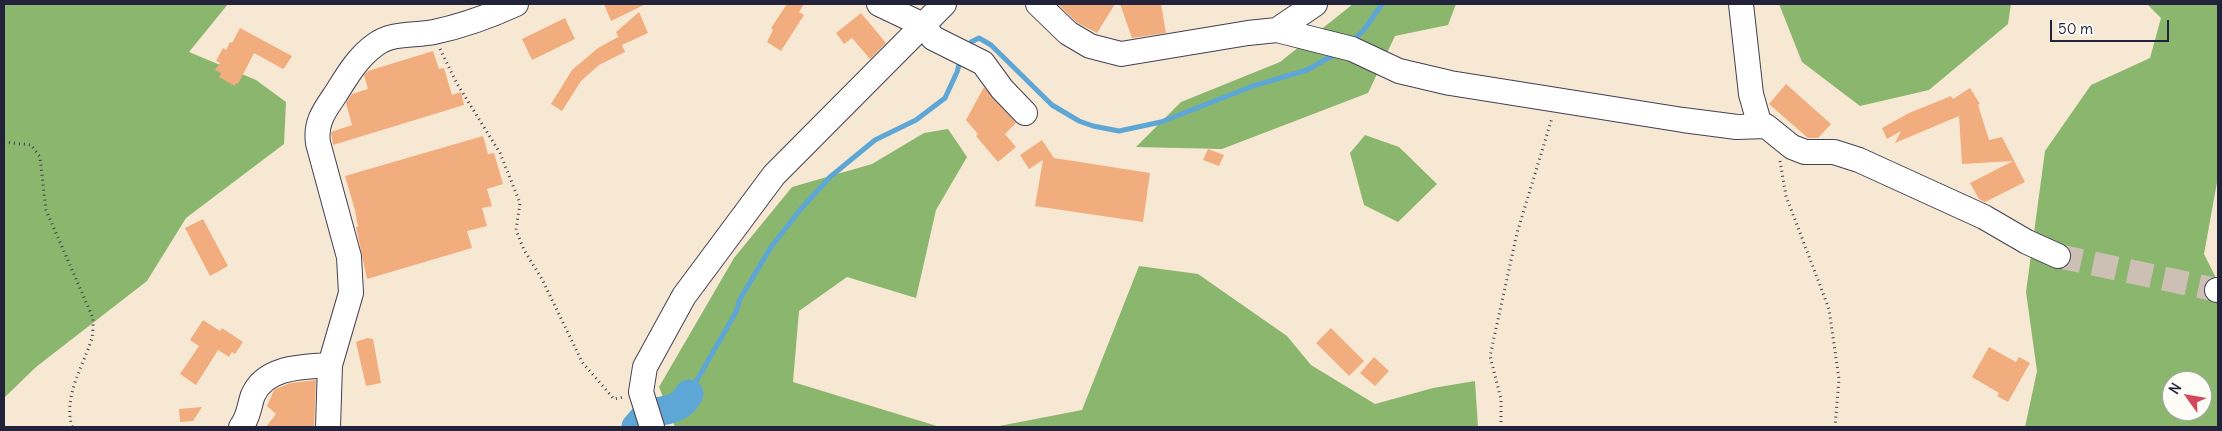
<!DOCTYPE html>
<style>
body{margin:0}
#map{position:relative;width:2222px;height:431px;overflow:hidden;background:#f7e8d4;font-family:Delius,sans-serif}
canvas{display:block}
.frame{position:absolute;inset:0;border:5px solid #22223b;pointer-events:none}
.north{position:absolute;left:2162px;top:371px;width:50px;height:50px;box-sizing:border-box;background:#fdfcf7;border:1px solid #a5a5ac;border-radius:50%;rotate:302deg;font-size:14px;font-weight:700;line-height:20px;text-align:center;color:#22223b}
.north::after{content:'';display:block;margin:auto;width:18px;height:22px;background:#d1495b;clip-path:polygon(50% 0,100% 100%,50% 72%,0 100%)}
.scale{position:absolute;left:2050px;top:20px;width:119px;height:22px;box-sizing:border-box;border:2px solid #22223b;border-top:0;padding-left:6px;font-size:15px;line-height:18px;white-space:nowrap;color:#22223b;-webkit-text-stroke:4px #fdfcf7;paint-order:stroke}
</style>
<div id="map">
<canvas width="2222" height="431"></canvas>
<div class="frame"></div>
<div class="north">N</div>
<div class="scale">50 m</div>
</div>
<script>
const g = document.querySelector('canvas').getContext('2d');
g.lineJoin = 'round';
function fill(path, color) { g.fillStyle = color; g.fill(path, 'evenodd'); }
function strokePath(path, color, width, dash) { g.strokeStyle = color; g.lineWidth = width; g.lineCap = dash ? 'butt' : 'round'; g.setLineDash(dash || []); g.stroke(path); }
fill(new Path2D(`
 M4,4H228L189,52L256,80L286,102L284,144L186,218L147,281L36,367L4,398Z
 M1353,4H1456L1448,25L1395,36L1368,93L1222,149L1136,147L1181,102L1280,62Z
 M1779,4H2011L2008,24L1929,90L1860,106L1802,62Z
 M2147,4H2218V177L2204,254L2218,282V427H2025L2037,371L2026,292L2045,151L2091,85L2150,58L2161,18ZM2172,381H2202V411H2172Z
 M948,129L967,157L936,210L916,298L847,277L799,311L793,382L940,427H675L659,387L734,258L792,187L872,164L924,133Z
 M1365,135L1399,147L1437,184L1398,222L1364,205L1350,153Z
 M1139,266L1198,274L1287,336L1311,365L1375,404L1433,388L1475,381L1478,427H994L1082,410Z`), '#8bb66d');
strokePath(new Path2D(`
 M1351,42L1364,30L1382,4
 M967,49L971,42L979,38L991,45L1052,105L1079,121L1093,126L1119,131L1161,122L1253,86L1307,70L1339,52
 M689,394L736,312L740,299L771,247L800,210L830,177L875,140L916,120L945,98L957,72L961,58`), '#5ea6d5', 5);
strokePath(new Path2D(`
 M636,427L648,413C665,410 680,411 689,394`), '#5ea6d5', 29);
fill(new Path2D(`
 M604,4H646L611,21Z
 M787,4H804L799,12L804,15L781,51L767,42L773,30L771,28Z
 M1058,4H1115L1097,33L1076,22Z
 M1120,4H1161L1166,33L1132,38Z
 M639,12L648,33L622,45L625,52L599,65L581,81L562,111L551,104L572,70L598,48L618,37L620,41L616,32Z
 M861,13L886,43L870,59L852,38L844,44L836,33Z
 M565,18L575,39L532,60L522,39Z
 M240,28L292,56L285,67L283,69L254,53L238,84L236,83L235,86L219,77L221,73L215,70L220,63L216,61L223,48L226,50L230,42L232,43Z
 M433,51L439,69L444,68L452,95L461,92L464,105L333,145L331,132L352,125L346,103L352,94L368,89L364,75L368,71Z
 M1786,84L1831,124L1818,138H1808L1769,104Z
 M984,87L1016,123L1005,134L1016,147L998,162L976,136L978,134L966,120Z
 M1970,88L1980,104L1978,105L1989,140L2002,137L2025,182L1985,202L1979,199L1970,183L2013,161L1962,164L1959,116L1895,143L1901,131L1887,139L1882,128L1909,113L1951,96L1953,99Z
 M483,136L488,154L494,153L503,184L487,189L492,206L482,208L487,226L467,231L472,248L367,279L356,227H358L355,210L345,176Z
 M1042,140L1054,158L1150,173L1143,222L1035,206L1043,160L1029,169L1020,155Z
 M1208,149L1224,155L1219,166L1203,160Z
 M203,219L228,266L210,276L185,228Z
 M203,320L220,331L222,328L243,342L235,354L232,352L229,357L218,350L196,385L180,374L199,346L190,340Z
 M1331,328L1364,361L1349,376L1316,343Z
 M367,338L373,339L381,383L366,386L356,342Z
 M1989,347L2016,362L2019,357L2030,363L2008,402L1997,396L1999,393L1972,377Z
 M1374,357L1389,371L1375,386L1360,373Z
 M316,380L314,427H266L276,414L267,406L274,390L290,383Z
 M202,407L193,421L180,422L179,409Z`), '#f1ad7d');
strokePath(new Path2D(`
 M2058,256L2217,290`), '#ccc0b5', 24, [24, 12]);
const minor = new Path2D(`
 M879,4L923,25L933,38L983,63L1002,89L1025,113
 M1038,4L1068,33L1090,46L1121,54L1248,33L1277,30L1352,49L1399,71L1450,83L1683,120L1737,127L1766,126L1792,147L1805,152H1834L1859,160L1984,217L2027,242L2058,256
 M1741,4L1751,94L1760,126
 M1277,30L1315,4
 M2217,290H2218
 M241,427C249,417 249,406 253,395C266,366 303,367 330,365
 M328,427L330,365L351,293L349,257L318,143C315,123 324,111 335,95C347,76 357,58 375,45C392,32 414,36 434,32C462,26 490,16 516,4
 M652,427L641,392L645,367L684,296L774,175L944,4`);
strokePath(minor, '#424052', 26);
strokePath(new Path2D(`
 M440,49L456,82L500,153L520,203L516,230L524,250L542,279L582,362L614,399L624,397
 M4,142L31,145L40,157L46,210L93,318C93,324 93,332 92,338C83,367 63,396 72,427
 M1780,161L1786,196L1829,309L1839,379L1835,427
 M1501,427V399L1490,356L1517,233L1552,118`), '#424052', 3, [1, 4]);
strokePath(minor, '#fff', 24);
</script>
